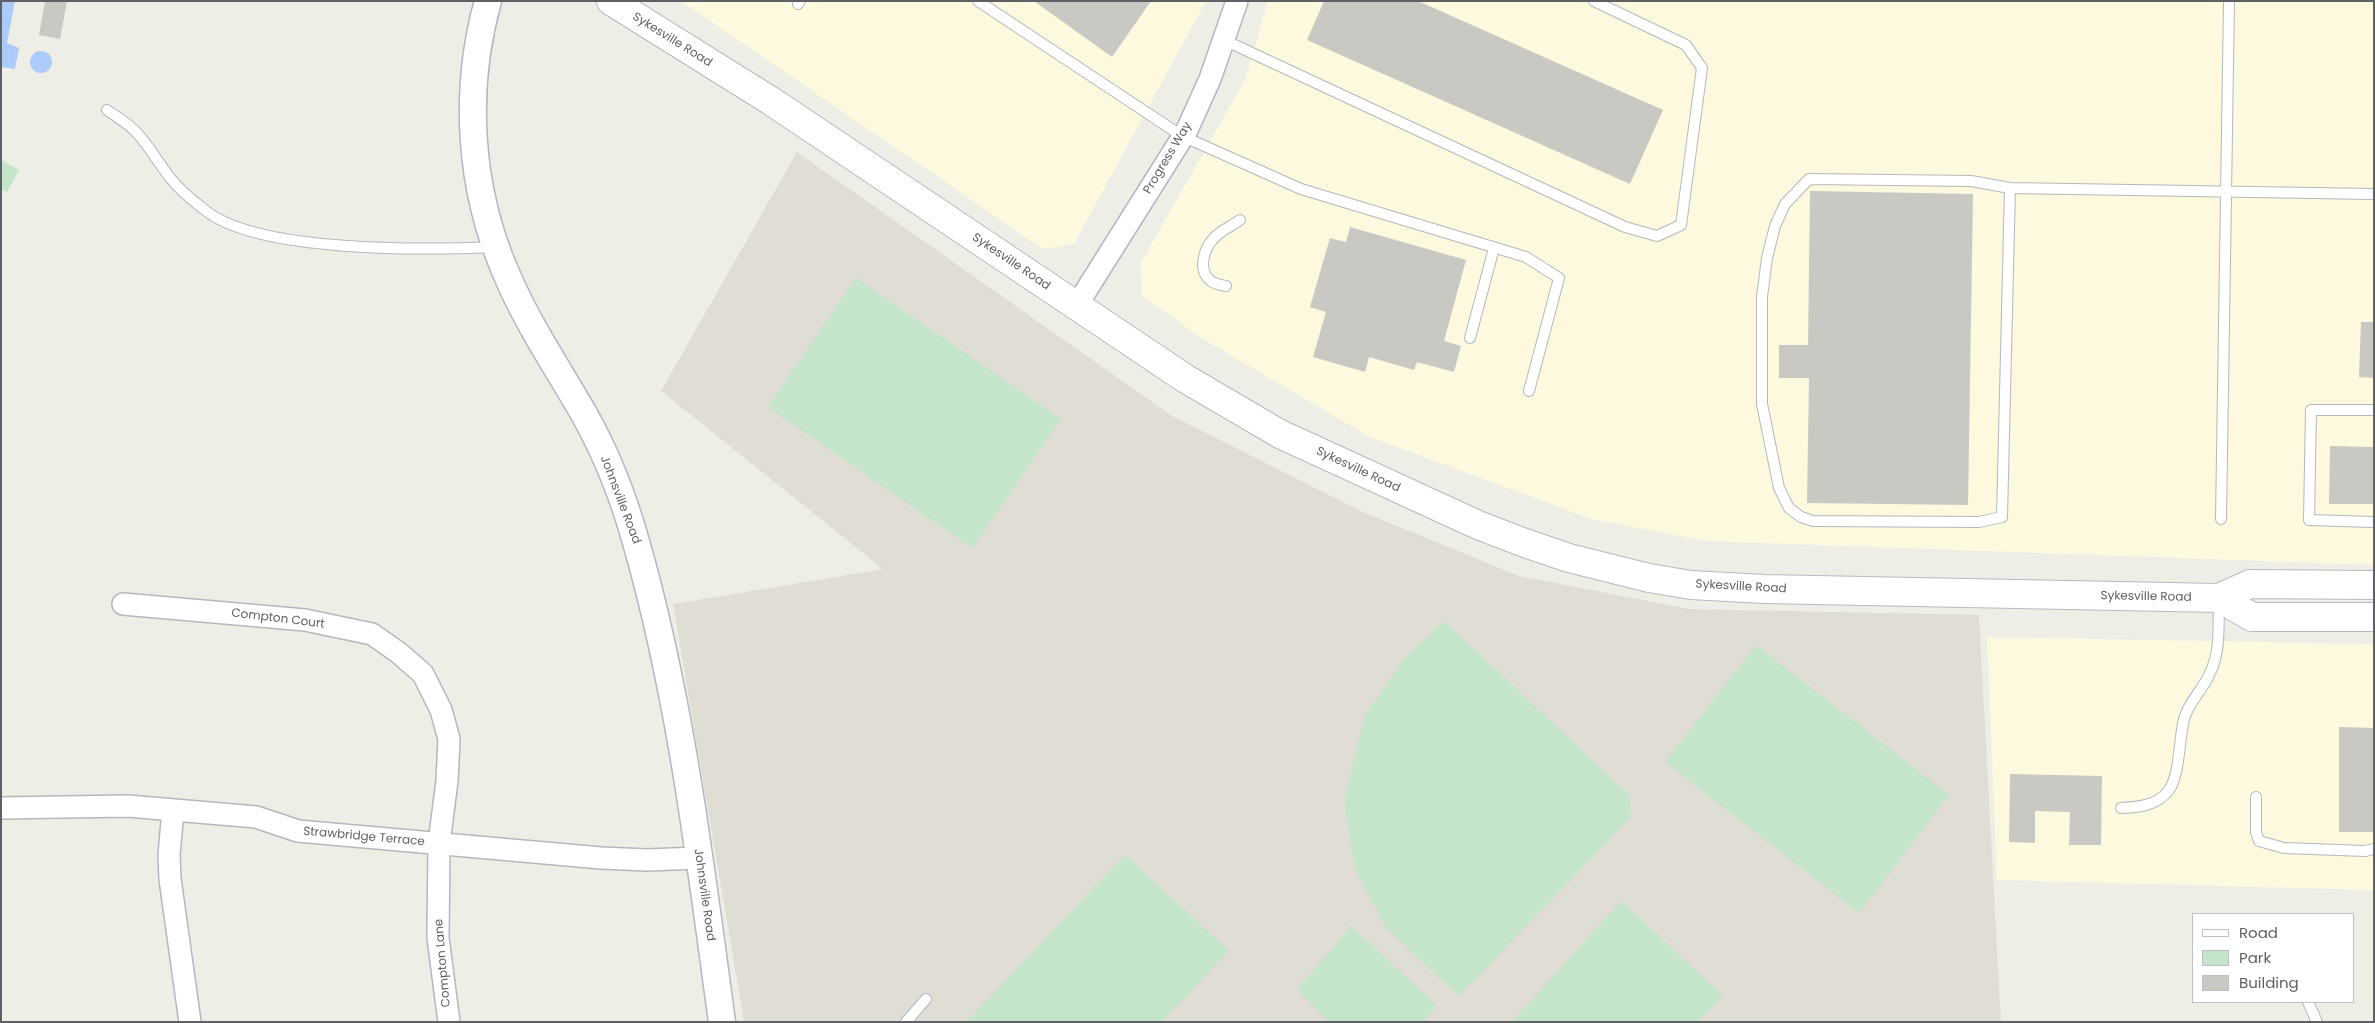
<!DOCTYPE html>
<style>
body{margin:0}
#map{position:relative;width:2375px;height:1023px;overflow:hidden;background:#efeee6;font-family:Poppins,sans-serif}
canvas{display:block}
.frame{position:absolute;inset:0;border:2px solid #5d6065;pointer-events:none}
.legend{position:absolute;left:2192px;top:913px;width:162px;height:90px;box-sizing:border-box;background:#fff;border:1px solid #bebfc1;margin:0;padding:6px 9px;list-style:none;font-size:15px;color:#5d6065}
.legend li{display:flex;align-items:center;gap:10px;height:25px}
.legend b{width:25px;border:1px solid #bebfc1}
</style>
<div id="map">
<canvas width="2375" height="1023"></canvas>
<div class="frame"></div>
<ul class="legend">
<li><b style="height:6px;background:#fff"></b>Road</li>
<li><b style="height:14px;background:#c4e5c9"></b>Park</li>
<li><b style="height:14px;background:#cac8c2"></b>Building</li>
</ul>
</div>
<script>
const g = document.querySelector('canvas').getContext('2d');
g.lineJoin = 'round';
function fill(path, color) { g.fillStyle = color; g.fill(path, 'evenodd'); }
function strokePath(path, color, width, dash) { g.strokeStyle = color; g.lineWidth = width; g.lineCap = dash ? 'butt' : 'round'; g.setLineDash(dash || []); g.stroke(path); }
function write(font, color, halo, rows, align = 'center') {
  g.font = font + ' Poppins,sans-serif'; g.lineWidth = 5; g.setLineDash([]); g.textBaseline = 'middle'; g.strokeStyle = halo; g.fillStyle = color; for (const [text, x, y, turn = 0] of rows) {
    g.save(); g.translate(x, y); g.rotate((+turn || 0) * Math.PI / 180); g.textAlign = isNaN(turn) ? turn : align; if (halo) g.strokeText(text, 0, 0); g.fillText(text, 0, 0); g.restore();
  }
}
fill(new Path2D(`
 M681,1H1206L1074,244L1043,249Z
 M1268,1H2374V565L1706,541L1592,519L1370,437L1203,339L1142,296L1140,264L1246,78Z
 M1987,637L2374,644V890L1997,880Z`), '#fcf9de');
fill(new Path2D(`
 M797,152L1172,416L1365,513L1519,576L1689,609L1979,615L2001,1022H744L673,604L883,569L661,391Z`), '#dfddd4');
fill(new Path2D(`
 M1,160L19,170L7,192L1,189Z
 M856,278L1061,419L972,548L768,407Z
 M1444,621L1630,796L1631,817L1459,996L1387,929L1355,870L1344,801L1365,715L1403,660Z
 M1756,645L1949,795L1859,913L1665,762Z
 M1125,855L1229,951L1161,1022H966Z
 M1621,901L1723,996L1698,1022H1512Z
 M1351,926L1437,1006L1423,1022H1329L1297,990Z`), '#c4e5c9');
fill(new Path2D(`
 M1,1H15L7,43L19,48L15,69L1,67Z
 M30 62a11 11 0 1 1 22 0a11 11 0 1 1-22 0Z`), '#abccfa');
fill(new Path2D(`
 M45,1H67L60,39L39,35Z
 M1034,1H1151L1112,57Z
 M1324,1H1418L1663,110L1630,184L1307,40Z
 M1810,191L1973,194L1968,505L1807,503L1809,378H1779V345H1808Z
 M1350,227L1466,260L1444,341L1461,346L1454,372L1417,362L1414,370L1369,357L1365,372L1313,357L1326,312L1310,307L1330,238L1346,242Z
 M2361,322H2374V378L2359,377Z
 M2330,446L2374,447L2373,504H2329Z
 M2339,727L2374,728L2373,832H2339Z
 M2010,774L2102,776L2101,845H2069L2070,812L2035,811V843L2009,842Z`), '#cac8c2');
const service = new Path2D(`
 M978,1L1182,136L1301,189L1526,257L1559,278L1529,391
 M798,4L800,1
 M1224,40L1625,227L1657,236L1681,225L1702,68L1686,45L1594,1
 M107,110C117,117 129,124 137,133C150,147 159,164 171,179C180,190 193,201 205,210C257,253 427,250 495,247
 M2010,188L2002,517L1979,522L1813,521L1801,517L1789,508L1779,488L1762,404V297L1767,258L1775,226L1785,204L1809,179L1971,181L2010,188L2374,194
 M1226,286C1221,285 1215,284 1211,281C1197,271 1204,248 1214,238C1220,231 1232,226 1240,220
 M1470,338L1494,248
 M2374,410H2311L2309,520L2374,522
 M2221,519L2229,1
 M2256,797V832L2259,841L2284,848L2365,851L2374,849
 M2121,808C2139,807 2157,806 2169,790C2180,775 2179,738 2184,719C2189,701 2203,690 2210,673C2221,651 2218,625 2219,602
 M2308,1002L2317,1022
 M906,1022L926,999`);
const minor = new Path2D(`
 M1077,305L1187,130L1210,79L1237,1
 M123,604L305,620L372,634L399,653L423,674L441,710L449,739L447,781L439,843L438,938L449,1022
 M1,808L128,806L256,817L298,831L601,858L647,860L699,858
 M173,810L169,855L170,879L190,1022`);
const tertiary = new Path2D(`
 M488,1C463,90 469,188 506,273C527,323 557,367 584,414C606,453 624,499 636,542C681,699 700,861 722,1022`);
const secondary = new Path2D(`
 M611,1L771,101L1186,379L1280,434L1478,525L1522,542L1569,558L1649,578L1691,585L1764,589L2219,598L2250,584L2374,585
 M2219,598L2252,617H2374`);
strokePath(service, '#b6b7bc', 12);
strokePath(minor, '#b6b7bc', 24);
strokePath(tertiary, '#b6b7bc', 29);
strokePath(secondary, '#b7b9bf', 30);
strokePath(service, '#fff', 10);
strokePath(minor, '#fff', 21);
strokePath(tertiary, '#fff', 26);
strokePath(secondary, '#fff', 28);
write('12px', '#5d6065', '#fff', [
 ["Sykesville Road",672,40,32],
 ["Progress Way",1168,158,-59],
 ["Sykesville Road",1011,262,34],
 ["Sykesville Road",1358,470,25],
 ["Johnsville Road",620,500,69],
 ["Sykesville Road",1741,587,3],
 ["Sykesville Road",2146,597,1],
 ["Compton Court",278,619,7],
 ["Strawbridge Terrace",364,837,5],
 ["Johnsville Road",704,895,82],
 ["Compton Lane",443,963,-95]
]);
</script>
